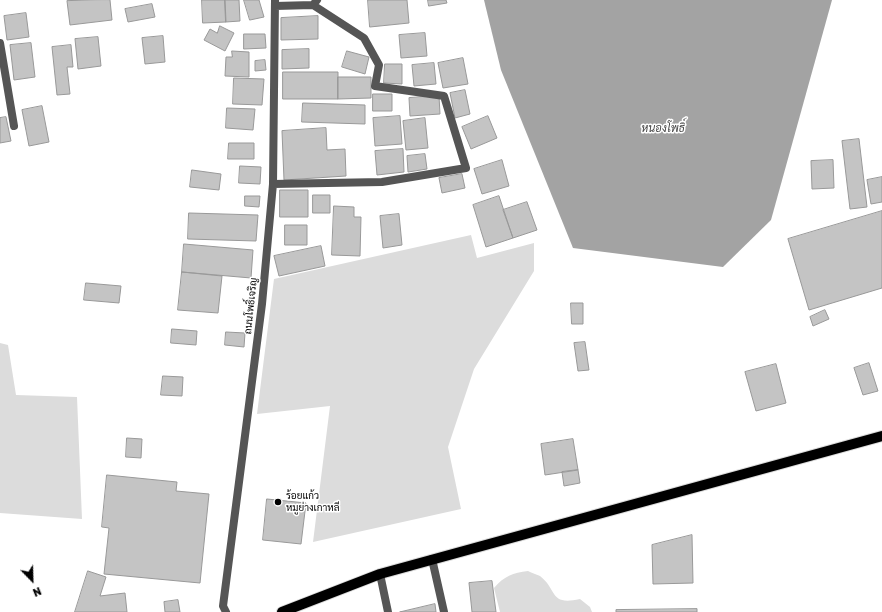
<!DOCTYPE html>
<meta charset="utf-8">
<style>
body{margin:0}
#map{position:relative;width:882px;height:612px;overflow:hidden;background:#fff;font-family:Rubik,sans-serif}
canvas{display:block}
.north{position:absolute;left:12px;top:560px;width:40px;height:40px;-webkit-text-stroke:3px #fff;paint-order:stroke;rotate:157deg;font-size:11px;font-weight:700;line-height:16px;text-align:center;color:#000}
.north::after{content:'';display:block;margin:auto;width:14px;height:18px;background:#000;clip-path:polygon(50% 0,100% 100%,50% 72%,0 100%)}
</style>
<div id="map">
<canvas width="882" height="612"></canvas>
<div class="north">N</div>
</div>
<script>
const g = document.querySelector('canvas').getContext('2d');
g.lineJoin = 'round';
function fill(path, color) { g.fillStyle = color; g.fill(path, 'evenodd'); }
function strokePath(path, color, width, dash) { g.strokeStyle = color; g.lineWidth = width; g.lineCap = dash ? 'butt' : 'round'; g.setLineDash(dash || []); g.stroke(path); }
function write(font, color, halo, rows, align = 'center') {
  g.font = font + ' Rubik,Sarabun,sans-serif'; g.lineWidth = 3; g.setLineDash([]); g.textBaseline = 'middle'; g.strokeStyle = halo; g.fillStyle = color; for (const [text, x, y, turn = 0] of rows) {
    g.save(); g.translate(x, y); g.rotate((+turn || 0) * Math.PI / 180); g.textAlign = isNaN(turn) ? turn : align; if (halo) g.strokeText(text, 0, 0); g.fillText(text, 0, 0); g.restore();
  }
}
fill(new Path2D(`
 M471,235L477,258L534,243V271L474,369L448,447L461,509L313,542L330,406L257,414L274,279Z
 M0,343L8,345L16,395L77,397L82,519L0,513Z
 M528,571C531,573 536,574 540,576C558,590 549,606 580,599L590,607L592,612H500L494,588C504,576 513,573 528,571Z`), '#dcdcdc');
fill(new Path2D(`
 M484,0H832L771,220L723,267L573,248L501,70Z`), '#a3a3a3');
const building = new Path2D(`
 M110,0L112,20L70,25L67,1Z
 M202,0H225L226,22L203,23Z
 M225,0H239L240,21L226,22Z
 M244,0H259L264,17L250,20Z
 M368,0H407L409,23L370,27Z
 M428,0H446L447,3L429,6Z
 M152,4L155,17L128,22L125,9Z
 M26,13L29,37L7,40L4,16Z
 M318,16V39L281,40V18Z
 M220,26L234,33L225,51L204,40L210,29L217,33Z
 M425,33L427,56L401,58L399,35Z
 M244,34H265L266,48L244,49Z
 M163,36L165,62L145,64L142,38Z
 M98,37L101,66L78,69L75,39Z
 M31,43L35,77L14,80L10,45Z
 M71,45L73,67H67L70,94L57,95L52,47Z
 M309,49V68L282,69V50Z
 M232,51L249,52V77L225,76L226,57H232Z
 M347,51L369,57L365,74L342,67Z
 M463,58L468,84L443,88L438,63Z
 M265,60L266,70L255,71V61Z
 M434,63L436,84L414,86L412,65Z
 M385,64H402V84L384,83Z
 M283,72H338V99H283Z
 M338,77H371V98L338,99Z
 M234,78L264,79L262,105L233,104Z
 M465,90L470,114L455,118L450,93Z
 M373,94H392V111H373Z
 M439,96L440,114L410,116L409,98Z
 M303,103L365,105V124L302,122Z
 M42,106L49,142L29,146L22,110Z
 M227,108L255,109L253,130L226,128Z
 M400,116L402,144L375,146L373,118Z
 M488,116L497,138L471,149L462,127Z
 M6,117L11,141L0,143V118Z
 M425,118L428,148L406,150L403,121Z
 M326,128L327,150L345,149L346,176L284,180L282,131Z
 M859,139L867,207L850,209L842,141Z
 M229,143H254V159H228Z
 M403,149L404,172L377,175L375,151Z
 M425,154L427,169L408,172L407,156Z
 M502,160L509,186L482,194L474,169Z
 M833,160L834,188L812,189L811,161Z
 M240,166L261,167L260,184L239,183Z
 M192,170L221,174L219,190L190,187Z
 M462,174L465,188L442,193L439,178Z
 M882,177V202L871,204L867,180Z
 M280,190H308V217H280Z
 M313,195H330V213H313Z
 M245,196H260L259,207L245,206Z
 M499,196L513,238L486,247L473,205Z
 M527,202L537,230L513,238L503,210Z
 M334,206L354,207V217H361L360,256L332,255Z
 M882,211V288L809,310L788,239Z
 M189,213L258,215L256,241L188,239Z
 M399,214L402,245L383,248L380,216Z
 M285,225H307V245H285Z
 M184,244L253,250L251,278L182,272Z
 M321,246L325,266L279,276L274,256Z
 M182,272L222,276L218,313L178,310Z
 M86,283L121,286L119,303L84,300Z
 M571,303H583V324H572Z
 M825,310L829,319L813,326L810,317Z
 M172,329L197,331L196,345L171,343Z
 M226,332L245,333L244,347L225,345Z
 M585,342L589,370L578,371L574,343Z
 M869,363L878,391L863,395L854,368Z
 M776,364L786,403L756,411L745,372Z
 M163,376L183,377L182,396L161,395Z
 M127,438L142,439L141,458L126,457Z
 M573,439L578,470L545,475L541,444Z
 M578,470L580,483L564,486L562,472Z
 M107,475L177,482L176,491L209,494L200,583L104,574L109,528L102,527Z
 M267,499L306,503L301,544L263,540Z
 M692,535L693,583L653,584L652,545Z
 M88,571L106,577L100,596L125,593L127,612H75Z
 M492,581L496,612H472L469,583Z
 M178,600L180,612H165L164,602Z
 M435,604L436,612H400Z
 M697,609V612H616V610Z`);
fill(building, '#c4c4c4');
strokePath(building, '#999', 1);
const primary = new Path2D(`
 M282,612L380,574L882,436`);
strokePath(primary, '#dbdbdb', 12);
strokePath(new Path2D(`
 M275,6L313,5L317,0
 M0,43L14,126
 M273,184L382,182L466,168L444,96L375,86L379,65L364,38L313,5
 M432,559L444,612
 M380,574L388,612
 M226,612L223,606L262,304L273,184L275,0`), '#555', 8);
strokePath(primary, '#000', 10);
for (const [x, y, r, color] of [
 [278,502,4,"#000"]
]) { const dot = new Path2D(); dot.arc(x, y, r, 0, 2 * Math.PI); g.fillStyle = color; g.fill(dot); strokePath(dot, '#fff', 1.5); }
write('10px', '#000', '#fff', [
 ["ถนนโพธิ์เจริญ",251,306,-84]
]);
write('10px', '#000', '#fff', [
 ["ร้อยแก้ว",286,496],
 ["หมูย่างเกาหลี",286,508]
], 'left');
write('italic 11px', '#444', '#fff', [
 ["หนองโพธิ์",663,129]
]);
</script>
